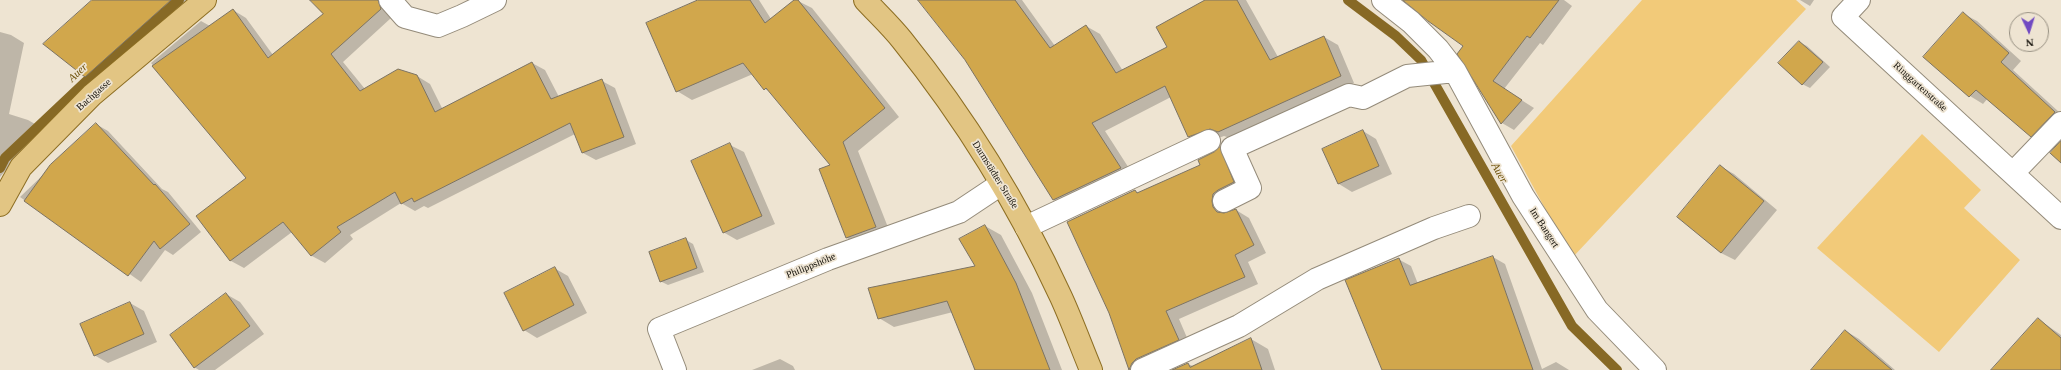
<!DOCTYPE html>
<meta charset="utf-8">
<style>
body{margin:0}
#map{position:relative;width:2061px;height:370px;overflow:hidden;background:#eee4d2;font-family:Georgia,serif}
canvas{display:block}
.north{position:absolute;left:2009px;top:12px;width:40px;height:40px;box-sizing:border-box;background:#eee4d2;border:1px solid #979082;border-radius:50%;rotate:176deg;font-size:11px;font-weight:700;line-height:16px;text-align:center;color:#15120b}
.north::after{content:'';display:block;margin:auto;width:14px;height:18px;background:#7049c2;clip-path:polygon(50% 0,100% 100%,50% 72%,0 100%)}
</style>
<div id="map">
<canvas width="2061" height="370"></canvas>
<div class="north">N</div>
</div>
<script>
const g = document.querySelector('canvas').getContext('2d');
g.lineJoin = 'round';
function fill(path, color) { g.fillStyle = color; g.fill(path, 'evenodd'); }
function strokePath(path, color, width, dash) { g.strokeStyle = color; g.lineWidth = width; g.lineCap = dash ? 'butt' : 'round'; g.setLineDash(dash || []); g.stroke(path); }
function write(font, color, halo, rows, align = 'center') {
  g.font = font + ' Georgia,serif'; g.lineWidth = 3.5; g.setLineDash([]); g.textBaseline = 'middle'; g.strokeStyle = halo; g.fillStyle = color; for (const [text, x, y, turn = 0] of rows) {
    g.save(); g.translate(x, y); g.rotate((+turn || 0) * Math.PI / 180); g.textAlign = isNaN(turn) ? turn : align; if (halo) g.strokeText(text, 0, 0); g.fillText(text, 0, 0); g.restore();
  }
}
fill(new Path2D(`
 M1642,0H1796L1806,9L1572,258L1511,146Z
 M1922,134L1981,190L1964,208L2020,260L1939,352L1817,248Z`), '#f2ca79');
fill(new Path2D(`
 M93,0H191L106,88L86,77L45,44Z
 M311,0H375L391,18L343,62L365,89L417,76L430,84L443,110L532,63L545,70L559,97L602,81L615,88L636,144L596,160L583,153L575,134L428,208L424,206L415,211L401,203L350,235L353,239L325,263L312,256L292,232L244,268L231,261L197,216L247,179L151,63L201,21L210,26L233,10L246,18L273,55L324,14Z
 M701,0H759L771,19L796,0L812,8L899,117L858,151L891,235L862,246L847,238L831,165L771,92L765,89L753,74L692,100L677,91Z
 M919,0H1022L1055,46L1086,26L1100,34L1123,71L1169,47L1207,0H1246L1278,57L1324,37L1338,45L1354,83L1233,139L1224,136L1202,144L1189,136L1171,97L1105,131L1134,176L1068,208L1054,200L966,59Z
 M1404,0H1564L1572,6L1543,45L1540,43L1504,89L1534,108L1514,130L1502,123L1459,54L1464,46Z
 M1800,0H1814L1810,6Z
 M1964,14L1977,21L2021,61L2013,70L2059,112L2044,143L2031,136L1988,98L1983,104L1970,96L1925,57Z
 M0,32L11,35L24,43L9,114L28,120L42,128L0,177Z
 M1799,42L1807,46L1830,67L1810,88L1802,84Z
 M96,124L108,131L162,189L168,192L201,232L173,255L165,250L141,282L20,197Z
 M1363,131L1376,139L1392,174L1352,192L1339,184L1323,149Z
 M730,145L744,152L775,224L737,240L723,232Z
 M1220,149L1233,156L1246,190L1224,209L1226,214L1236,210L1249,218L1266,253L1248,262L1258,284L1179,319L1191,347L1137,370L1131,366L1129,360L1135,191L1140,194L1202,165Z
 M1720,166L1734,174L1777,210L1735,260L1721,253L1678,217Z
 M985,226L1001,235L1032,293L1062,370H974L973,362L953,312L894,327L879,318L977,267Z
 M686,240L693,244L704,272L668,285L660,281Z
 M1493,257L1505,264L1542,369L1556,362L1569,370H1383L1398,259L1411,266L1418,284Z
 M554,268L568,276L587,313L537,338L524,330Z
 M226,294L240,302L264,334L215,370H199L194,367Z
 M130,303L144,311L157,342L108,363L94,355Z
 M2038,319L2061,335V370H1993Z
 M1846,331L1859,339L1895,370H1812Z
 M1251,339L1268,349L1275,370H1175L1188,364L1193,366Z
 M780,359L793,366L795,370H752Z`), '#0003');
strokePath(new Path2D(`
 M1348,0L1396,36L1421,60L1572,326L1617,370
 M0,168L5,158L93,75L179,0`), '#876925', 10);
const building = new Path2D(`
 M92,0H171L85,77L43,44Z
 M310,0H378L381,9L331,54L360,91L398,69L417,75L435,112L532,62L551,99L602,79L624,137L582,153L570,123L414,202L412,198L401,204L395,192L337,227L341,232L311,256L283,222L230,261L196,216L246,178L152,66L233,9L268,58L323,14Z
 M698,0H750L765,23L794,0H798L885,108L843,142L876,227L846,238L819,169L830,165L766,88L764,90L743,63L676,92L646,23Z
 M918,0H1015L1050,48L1086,25L1116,73L1167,47L1156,27L1205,0H1237L1270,60L1324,36L1341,76L1218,132L1210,129L1188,137L1165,86L1092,123L1121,168L1053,200L965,60Z
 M1403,0H1559L1530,38L1527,36L1493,81L1522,100L1501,124L1457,54L1463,46L1428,21Z
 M1963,12L2009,53L2001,62L2055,112L2031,137L1976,90L1969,97L1923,57Z
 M1799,41L1823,62L1802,85L1778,63Z
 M96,123L154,185L155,184L190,224L160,249L154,241L128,276L24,201L50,165Z
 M1363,130L1379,166L1338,184L1322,149Z
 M2061,141V163L2050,153Z
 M730,143L762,216L723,233L691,161Z
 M1220,147L1234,182L1218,190L1213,194L1212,201L1213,207L1217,212L1224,213L1236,209L1254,245L1235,255L1245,277L1166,311L1179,340L1136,359L1132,363L1129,370L1109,313L1067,222L1135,190L1137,193L1200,165L1198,160L1214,152Z
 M1720,165L1764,201L1721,253L1677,217Z
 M985,225L1016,283L1050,370H975L947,301L878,319L868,288L975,266L959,239Z
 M686,238L697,268L660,282L649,252Z
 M1493,256L1533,370H1382L1345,280L1399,258L1410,285Z
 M555,267L574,305L523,331L504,293Z
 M226,293L250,326L194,368L170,335Z
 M130,302L144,334L94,356L80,324Z
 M2038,318L2061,338V370H1991Z
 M1845,330L1892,370H1811Z
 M1251,338L1262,370H1172L1188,363L1190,367Z`);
fill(building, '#d1a74c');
strokePath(building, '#7c7363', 1);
const minor = new Path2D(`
 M390,0L405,17L438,26L462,16L495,0
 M1383,0L1411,22L1438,49L1455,71L1523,196L1597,310L1655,370
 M1859,0L1843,17L2061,218
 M2013,173L2061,123
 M1224,201L1250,188L1232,148L1349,95L1363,98L1407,76L1455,71
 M1026,227L1209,141
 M675,370L659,329L828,259L959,212L1001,184
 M1142,370L1239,326L1317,279L1434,228L1469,216`);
const major = new Path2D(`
 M865,0C877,13 891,26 902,40C965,118 1019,206 1061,297C1072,321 1081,346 1091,370
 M0,205L21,167L92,95L205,0`);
strokePath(minor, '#948b7a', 24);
strokePath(major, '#8d6e23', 24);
strokePath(minor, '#fff', 22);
strokePath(major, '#e2c583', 22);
write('10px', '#15120b', '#eee4d2', [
 ["Ringgartenstraße",1920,87,42],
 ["Bachgasse",94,95,-42],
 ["Darmstädter Straße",995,175,58],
 ["Im Bangert",1544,228,57],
 ["Philippshöhe",811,266,-22]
]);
write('italic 11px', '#6f520b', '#eee4d2', [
 ["Auer",78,73,-43],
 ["Auer",1499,173,60]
]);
</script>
